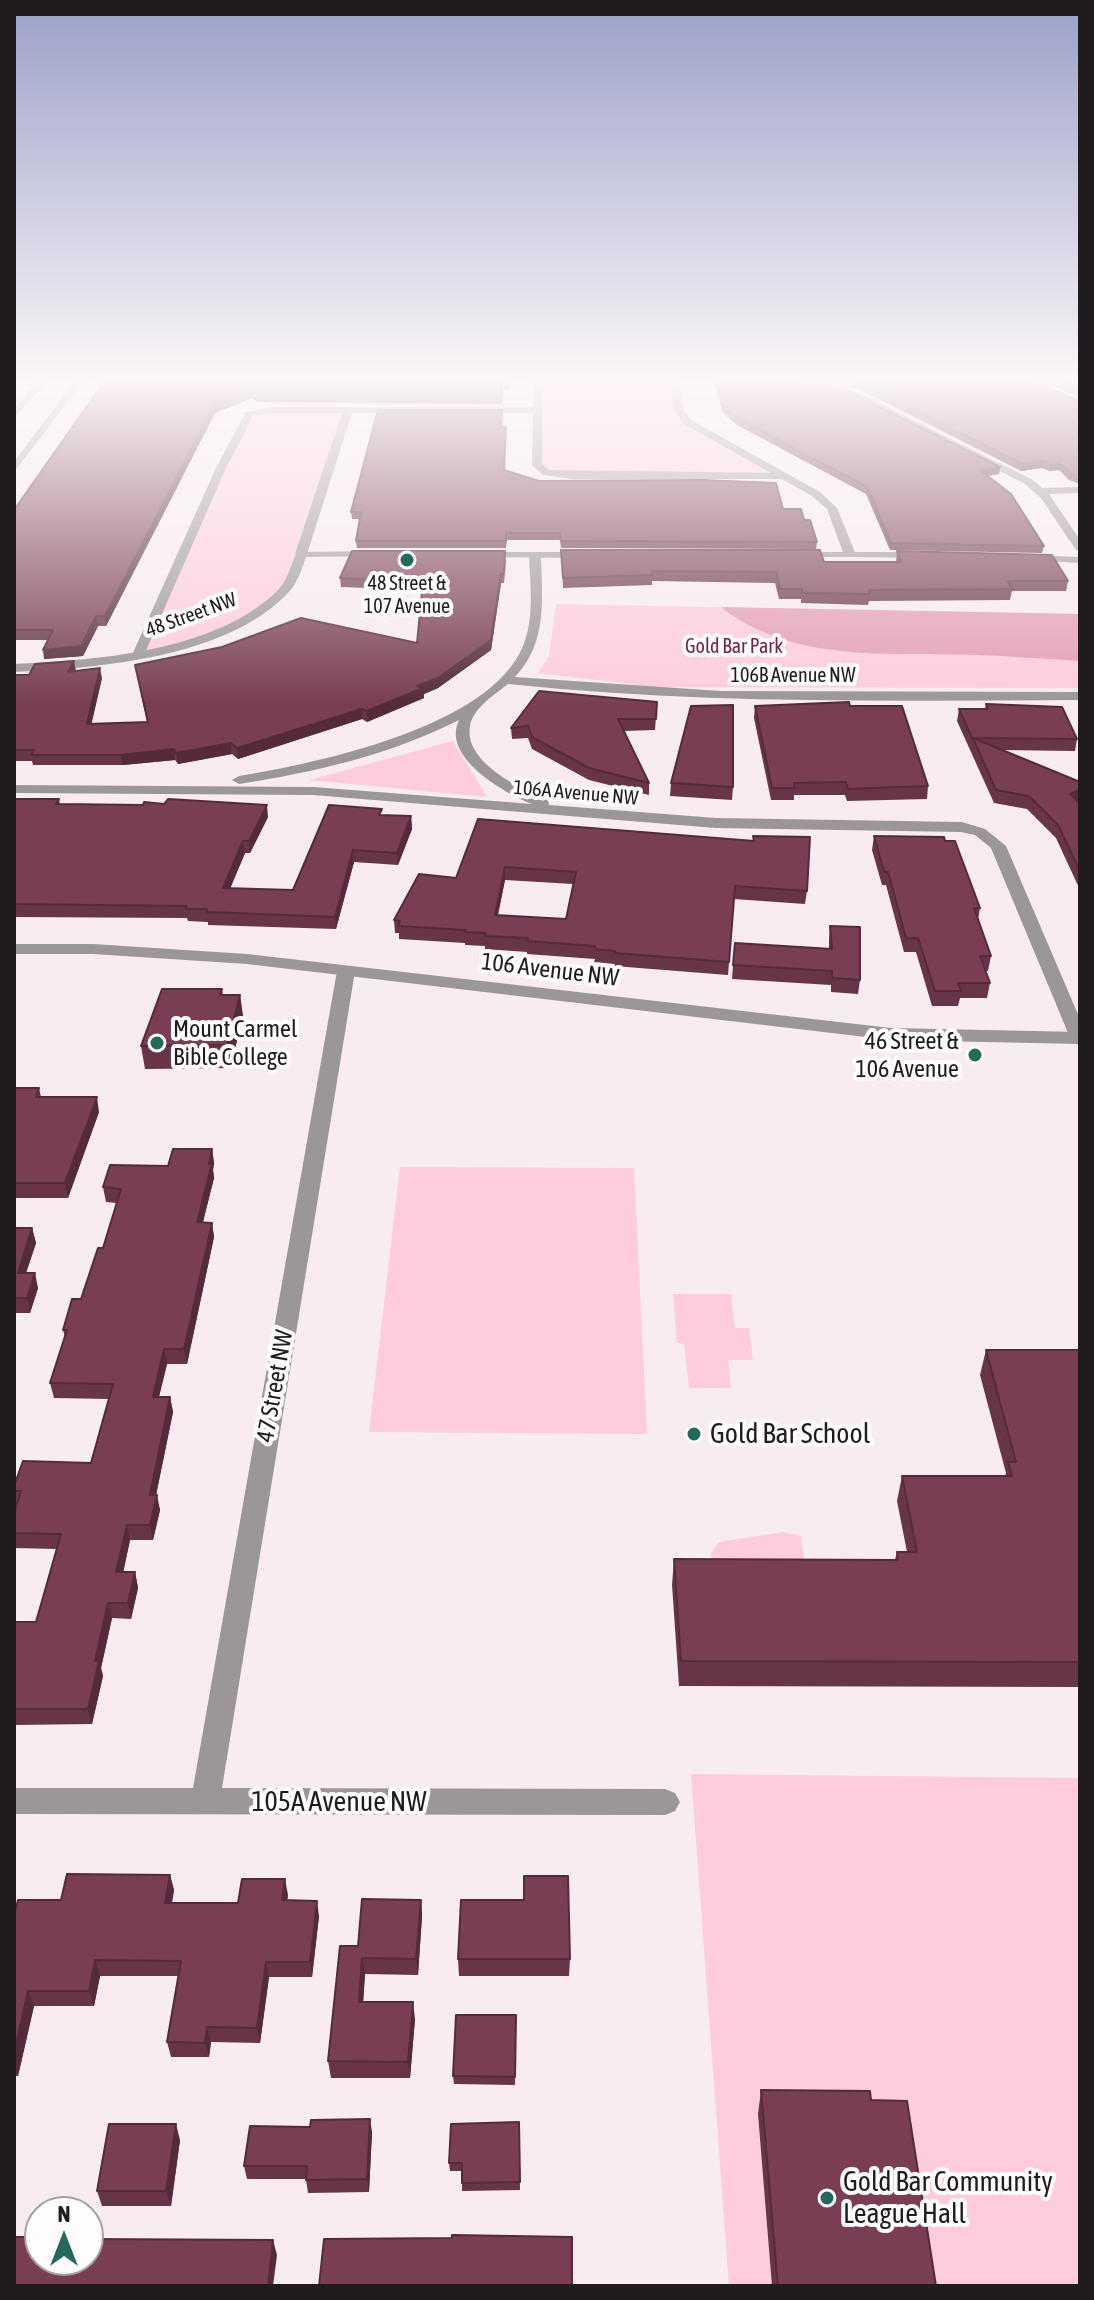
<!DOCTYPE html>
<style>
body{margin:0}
#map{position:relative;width:1094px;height:2300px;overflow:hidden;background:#f8ecf0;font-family:"Asap Condensed",sans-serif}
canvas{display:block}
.frame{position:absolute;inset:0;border:16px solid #201b1d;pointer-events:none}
.north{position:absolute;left:24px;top:2196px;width:80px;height:80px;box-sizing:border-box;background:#fffcfd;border:2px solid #a6a2a3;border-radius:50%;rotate:0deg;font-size:22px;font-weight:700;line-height:32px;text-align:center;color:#201b1d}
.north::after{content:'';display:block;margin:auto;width:28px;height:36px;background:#24695b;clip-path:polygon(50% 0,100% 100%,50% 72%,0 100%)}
</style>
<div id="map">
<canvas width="1094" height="2300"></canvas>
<div class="frame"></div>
<div class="north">N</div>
</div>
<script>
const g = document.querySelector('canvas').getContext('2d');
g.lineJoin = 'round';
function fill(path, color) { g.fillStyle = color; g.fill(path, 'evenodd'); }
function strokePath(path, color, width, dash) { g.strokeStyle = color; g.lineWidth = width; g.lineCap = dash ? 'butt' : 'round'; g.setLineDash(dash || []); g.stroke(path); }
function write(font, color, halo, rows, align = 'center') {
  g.font = font + ' "Asap Condensed",sans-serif'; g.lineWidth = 8; g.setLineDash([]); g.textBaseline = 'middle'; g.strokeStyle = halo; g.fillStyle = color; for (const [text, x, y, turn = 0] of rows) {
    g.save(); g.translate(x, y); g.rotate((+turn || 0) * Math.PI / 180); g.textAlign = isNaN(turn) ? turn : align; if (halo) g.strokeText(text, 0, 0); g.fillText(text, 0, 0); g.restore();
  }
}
fill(new Path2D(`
 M538,382H674L682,417L783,476L542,471Z
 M348,410L295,573L271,603L208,635L138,655L249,414Z
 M556,604L1080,614V688L655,687L538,673L549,656Z
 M453,741L487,797L309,780Z
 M400,1167L634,1168L647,1434L369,1432Z
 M673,1294H731L735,1328H749L753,1360H728L731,1388H689L684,1344L677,1343Z
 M784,1532L801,1536L807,1581H713L711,1553L719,1542Z
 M691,1774L1080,1778V2286H729Z`), '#feccdc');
fill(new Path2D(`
 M721,607L1080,614V661C1045,659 1010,656 976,655C890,652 793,664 721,607Z`), '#e39eb5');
fill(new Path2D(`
 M533,382H543L542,464L550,470L783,473L788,476L783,479H572L543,475L532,465L533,413H352L307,554L301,557L295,554L342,413H272L253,416L226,468L144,655L138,659L132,655L216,468L246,412L272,407H533Z
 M792,382L833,384L862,394L1033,480L1042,488L1080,487V493L1049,494L1080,540V551L1076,550L1041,498L1025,484L856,398Z
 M535,552L541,555C542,599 548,642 515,677L721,691L1080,692V700C889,701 698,704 508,684C494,695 473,708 470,726C463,762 522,790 548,800L549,805L716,818L962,822L985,829L1006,846L1080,1019V1046L1071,1040L991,848L975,835L961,832L716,828L313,795L14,793V785L313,787L532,804C504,793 441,757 459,720C390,755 315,772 239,784L232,780L239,776C318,763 490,727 523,646C535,617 530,585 529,555Z
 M850,552H922L928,555L922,558L846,557L844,555Z
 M1030,555L1080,557V563L1026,560L1024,558Z
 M346,966L355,971L222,1788L665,1789L675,1793L680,1802L675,1811L665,1815L14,1814V1788H193L337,971Z`), '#9b9697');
fill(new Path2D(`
 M37,382H47L14,418V409Z
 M74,382H83L14,472V462Z
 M670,382H679L683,408L691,420L820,492L837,508L856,555L854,557H790L788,555L794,552H843L827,509L812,496L684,424L673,408Z
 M378,551L382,552V556L306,557C301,571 297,585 286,595C224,658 98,668 14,672V664C96,660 216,652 278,590C288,580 291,564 297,552Z
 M478,552H586L592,555L586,558L474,557V553Z
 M14,944H93L247,954L891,1028L1080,1032V1044L891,1040L247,964L93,954H14Z`), '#9b9697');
fill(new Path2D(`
 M104,382H510V389H503L502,404L257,402L252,398L215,413L106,626H98L83,656L44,659L48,640H14V510Z
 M714,382H804L1000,467L999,474L987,476L1044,546L1042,553L890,550L866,494L737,425L723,413Z
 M835,382H1035L1080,401V484L1069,480L1059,470L1049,471L1042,468L1021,471L863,391Z
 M1044,382H1080V398Z
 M504,470L539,481L783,509L804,520L817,542L816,549L561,548L560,540H507L506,548H357L356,541L360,519H352L351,512Z
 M561,550L824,562H896L897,551L1068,581L1066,591H1012L1010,600L869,601L868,605L801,603V599H779L775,583L652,581V585L563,588Z
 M506,560L504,583H501L491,650L438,688L424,694V698L367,722L362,719L238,759L232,754L178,764L175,760L123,765H33L32,761H14V675L75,671L102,678L91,724L147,722L135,665L417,643L422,590L341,587L340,578Z
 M657,702L655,730L624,731L649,783V795L589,780L532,749L528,738L512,739L511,728Z
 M986,704L1077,739L1075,751L1001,750L1080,804V890L1056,838L1027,809L994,803L957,721L959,709H985Z
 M755,706H850L928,786L927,799L847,801L845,795H794V800H771L754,718Z
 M671,783L733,787L732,800L670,796Z
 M14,799H59L60,804L268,817L250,853H245L230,888L293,890L382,815L411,816L412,829L398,865L354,862L336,929L208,925V922L188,921L187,918L14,917Z
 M478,819L807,891L805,904L734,899L728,975L614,966L615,964L594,962L595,959L527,954V952L485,949V946L465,945V943L399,939V933H395L394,920L456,878ZM505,880L573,884L566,919L498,915Z
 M874,836L980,908L978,920L991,956L988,971H985L990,983L987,998H960L958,1006H932L916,952H904L886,885H882L872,850Z
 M830,926L860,980L858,994L831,992V985L732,979L733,965L829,949V940Z
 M222,989L223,995H240L243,1017L230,1068L145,1069L141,1046Z
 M14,1088H39L41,1097L99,1112L68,1198H14Z
 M212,1149L214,1163L213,1170L214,1178L203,1222L212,1223L214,1237L187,1364H167L159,1397H170L173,1412L156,1495L160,1510L153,1540H130L123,1572H135L138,1588L131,1619L112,1618L101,1668L103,1676L92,1724L14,1725V1622H36L57,1549L14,1548V1513L16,1506L14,1498V1486L91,1463L109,1399L54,1398L50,1383L65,1337L63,1330L81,1299L103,1248L117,1203L106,1202L103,1187L168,1166Z
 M14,1228H32L36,1243L26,1273L38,1288L30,1313H14Z
 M986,1350H1080V1687L679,1686L672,1585L674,1559L895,1560L897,1552H907L897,1501L902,1476H1005L1006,1473L980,1375Z
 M170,1875L174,1890L172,1903H238L288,1895L287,1900L319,1916L312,1977H269L260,2043L211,2042L209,2057H171L167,2042L179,1976H100L94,2006H34L18,2076H14V1915L61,1900Z
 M421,1900L422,1916L418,1975L365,1974L363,2002L415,2019L410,2078H331L328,2061L358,1946Z
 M458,1959H570L569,1976H459Z
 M516,2015L515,2085L454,2084L453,2076Z
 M761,2090L871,2100L936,2286H772L758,2114Z
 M519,2122L520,2190L462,2191V2171H450L449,2163Z
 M372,2132L369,2192L308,2193L306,2179H247L244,2166Z
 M180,2140L171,2206H102L97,2191Z`), '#683548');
fill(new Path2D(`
 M251,390L252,398L215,413L106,626L105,616L214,405Z
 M1043,461L1042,468L1021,471L1022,464Z
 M1060,463L1059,470L1049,471L1050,464Z
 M1000,467L999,474L979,477L980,470Z
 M501,574V583L491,650L438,688L424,694V698L367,722V711L417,686Z
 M96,616L98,626L83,656L44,659L43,650Z
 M74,661L76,671L68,672Z
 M100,668L102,678L89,735L87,724Z
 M362,709V719L238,759L237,748Z
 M231,743L232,754L178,764L176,753Z
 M174,749L175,760L123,765L121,755Z
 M1080,790V801L1068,807L1070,794Z
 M267,805L268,817L250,853L249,841Z
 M411,816L412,829L398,865L397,853Z
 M243,841L245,853L225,901L223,888Z
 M353,850L354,862L336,929L335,917Z
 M505,867V880L495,928V915Z
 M240,995L243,1017L230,1068L227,1045Z
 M97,1097L99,1112L68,1198L65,1183Z
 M212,1149L214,1163L213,1170L214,1178L199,1237L197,1222Z
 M212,1223L214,1237L187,1364L184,1349Z
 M32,1228L36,1243L21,1288L18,1273Z
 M35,1273L38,1288L30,1313L27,1298Z
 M164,1349L167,1364L155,1412L153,1397Z
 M170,1397L173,1412L153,1510L150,1495Z
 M157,1495L160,1510L153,1540L150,1525Z
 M127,1525L130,1540L120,1588L116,1572Z
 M135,1572L138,1588L131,1619L128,1603Z
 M108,1603L112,1618L101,1668L103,1676L92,1724L88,1709L95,1661Z
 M170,1875L174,1890L169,1918L165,1903Z
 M285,1879L288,1895L285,1916L282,1900Z
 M421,1900L422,1916L418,1975L416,1959Z
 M317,1901L319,1916L312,1977L310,1962Z
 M362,1958L365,1974L362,2019L359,2002Z
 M95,1960L100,1976L94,2006L89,1991Z
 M266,1962L269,1977L260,2043L257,2028Z
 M28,1991L34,2006L18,2076L14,2066V2053Z
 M413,2002L415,2019L410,2078L408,2062Z
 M207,2027L211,2042L209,2057L205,2043Z
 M370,2119L372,2132L369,2192L367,2179Z
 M176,2124L180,2140L171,2206L166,2191Z
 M273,2240L277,2255L273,2286H268Z`), '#552b3b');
const building = new Path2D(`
 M104,382H502V396L256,394L251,390L214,405L105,616H96L81,646L43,650L53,630H14V510Z
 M716,382H804L856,395L1000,467L980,470L1011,494L1044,546L891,543L867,487L737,418L724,407Z
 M854,382H1035L1080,401V477L1070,474L1060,463L1050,464L1043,461L1022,464L864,385Z
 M1059,382H1080V391Z
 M378,410H502L501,427H506L504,470L539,481L702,480L776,483L783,509H801L804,520H810L817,542L561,541L560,533H506V541H356L361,512H351Z
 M561,550H820L824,562H901L897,551L1052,555L1068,581H1008L1012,589L869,590L870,594L802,593V589H780L776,572L652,571V575L563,578Z
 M352,551H505L504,574H501L491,640L438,678L417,686L423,688L367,711L362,709L237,748L231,743L176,753L174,749L121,755H31L34,750H14V675H29L35,664L74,661L68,672L100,668L87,724L148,722L135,665L222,647L301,618L417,643L423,581L340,578Z
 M539,691L657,702L656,719H618L649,783L589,768L532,737L528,726L511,728Z
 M849,702L850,706H902L928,786L848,789L846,782L794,783L795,788H772L755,706Z
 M986,704L1062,707L1077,739L972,738L959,709H988Z
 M733,705V787L671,783L691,706Z
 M973,738L1080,782V790L1070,794L1080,804V871L1058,825L1029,796L996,790Z
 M14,799H59L56,804L143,805L144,802L164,804L168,799L267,805L249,841H243L223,888L293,890L329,805L382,809L379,815L411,816L397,853L353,850L335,917L207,912V909H186L187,906L14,904Z
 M478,819L754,841L753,836L810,837L807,891L735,886L729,962L615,953V951L595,949V946L527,941L528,938L485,936L486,933L465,932L466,930L398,926L400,921L394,920L419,874L456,878ZM505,867L576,872L566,919L495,915Z
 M874,836L944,837L945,841H955L980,908H974L991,956H980L990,983H958L961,991H935L918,938H906L888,872H884Z
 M830,926L860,927V980L832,978V971L733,965L735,943L832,949Z
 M162,989H222L220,995H240L227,1045L141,1046Z
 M14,1088H39L36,1097H97L65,1183H14Z
 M173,1149H212L209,1164H212L197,1222L212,1223L184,1349H164L153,1397H170L150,1495H157L150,1525H127L116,1572H135L128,1603H108L95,1661H99L88,1709H14V1622H36L61,1534L14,1533V1513L21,1491H14V1486L23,1461L91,1463L113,1384L50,1383L67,1330H63L72,1299H81L98,1248H103L121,1189L103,1187L110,1165L168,1166Z
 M14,1228H32L18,1273H35L27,1298H14Z
 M986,1350H1080V1662L681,1661L674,1559L898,1560L897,1552H917L902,1476H1012L1008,1462H1016Z
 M67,1874L170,1875L165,1903H238L242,1879H285L282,1900L317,1901L310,1962H266L257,2028L207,2027L205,2043L167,2042L181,1961L95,1960L89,1991H28L14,2053V1915L18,1900H61Z
 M524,1876H568L570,1959H458L461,1900H524Z
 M362,1899L421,1900L416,1959L362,1958L359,2002H413L408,2062L328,2061L340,1946H358Z
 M456,2015H516L515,2077L453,2076Z
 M761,2090L870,2091L871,2100L907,2101L936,2286H778Z
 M370,2119L367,2179L306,2180L307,2166H244L250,2126L310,2127L311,2120Z
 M519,2122L520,2182L462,2183V2163H449L451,2124Z
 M109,2124H176L166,2191H97Z
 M34,2216H40V2260H88V2239L273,2240L268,2286H14V2237H30Z
 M452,2235L572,2237V2286H319L324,2239L452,2238Z`);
fill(building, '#793e54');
strokePath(building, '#552b3b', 2);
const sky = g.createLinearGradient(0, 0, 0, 704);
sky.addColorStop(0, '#9aa0c8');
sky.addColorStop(0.54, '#fcf6f8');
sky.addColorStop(1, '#fcf6f800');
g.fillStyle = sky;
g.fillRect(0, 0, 1094, 704);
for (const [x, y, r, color] of [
 [407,560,8,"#24695b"],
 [157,1043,8,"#24695b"],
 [975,1055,8,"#24695b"],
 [694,1434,8,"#24695b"],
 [827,2198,8,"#24695b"]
]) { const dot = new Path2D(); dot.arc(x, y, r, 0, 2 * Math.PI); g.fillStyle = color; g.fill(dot); strokePath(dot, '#fffcfd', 3); }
write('20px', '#201b1d', '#fffcfd', [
 ["48 Street &",407,584],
 ["107 Avenue",407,607]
]);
write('20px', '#201b1d', '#fffcfd', [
 ["48 Street NW",191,615,-20],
 ["106B Avenue NW",793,676],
 ["106A Avenue NW",576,793,5]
]);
write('20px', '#732345', '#fffcfd', [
 ["Gold Bar Park",734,647]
]);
write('24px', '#201b1d', '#fffcfd', [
 ["106 Avenue NW",550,970,7],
 ["47 Street NW",275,1386,-80]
]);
write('24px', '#201b1d', '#fffcfd', [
 ["Mount Carmel",173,1029],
 ["Bible College",173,1057],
 ["46 Street &",959,1041,"right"],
 ["106 Avenue",959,1069,"right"]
], 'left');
write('28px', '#201b1d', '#fffcfd', [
 ["Gold Bar School",710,1434],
 ["Gold Bar Community",843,2182],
 ["League Hall",843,2214]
], 'left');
write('28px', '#201b1d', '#fffcfd', [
 ["105A Avenue NW",339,1802]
]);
</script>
